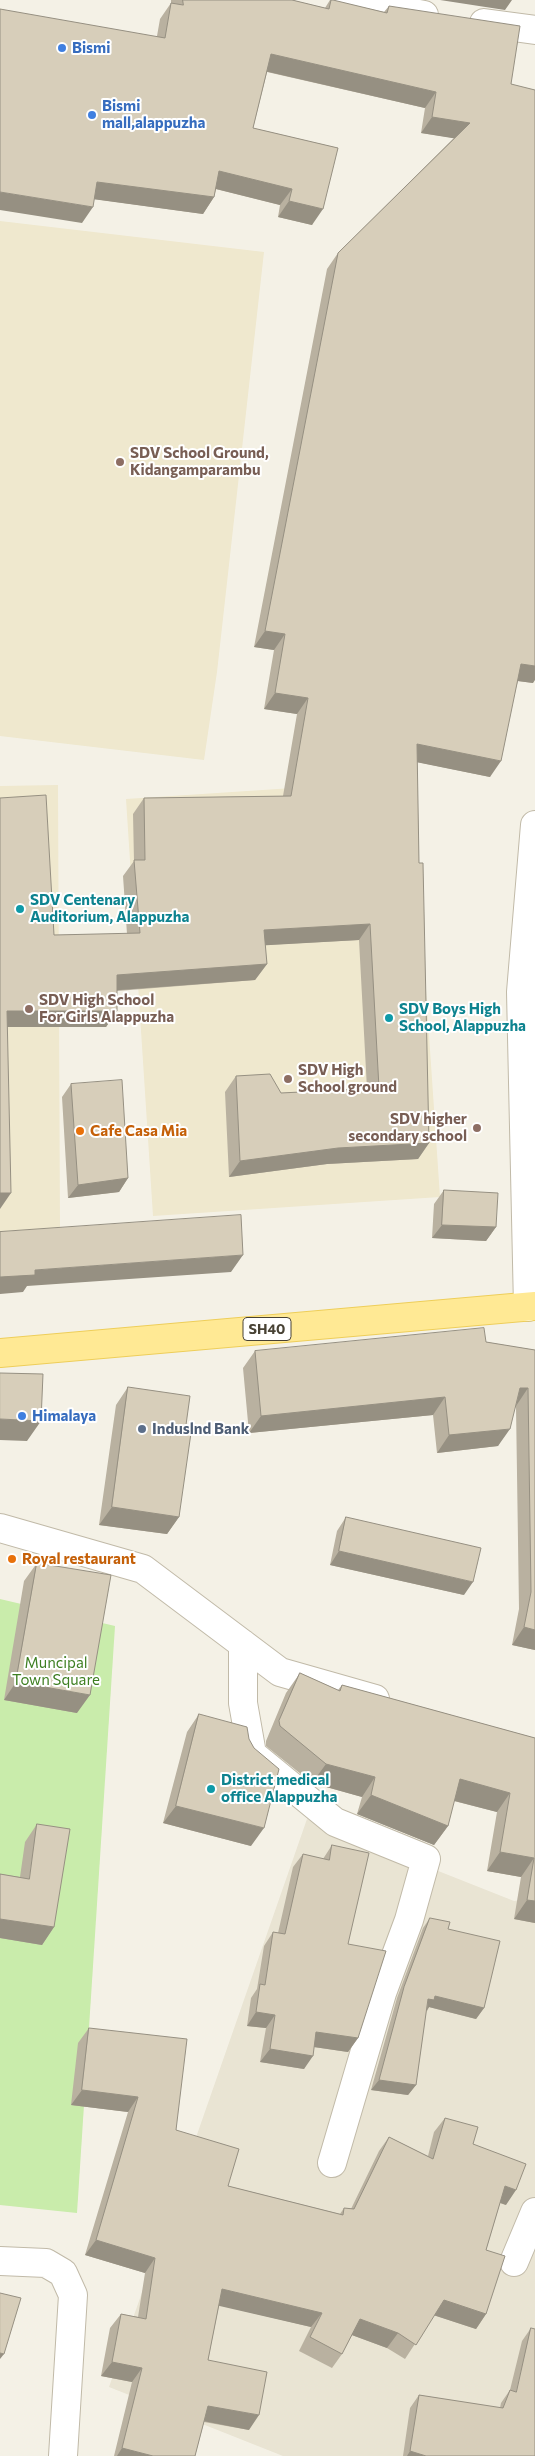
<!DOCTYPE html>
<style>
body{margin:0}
canvas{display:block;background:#f4f1e6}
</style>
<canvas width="535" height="2456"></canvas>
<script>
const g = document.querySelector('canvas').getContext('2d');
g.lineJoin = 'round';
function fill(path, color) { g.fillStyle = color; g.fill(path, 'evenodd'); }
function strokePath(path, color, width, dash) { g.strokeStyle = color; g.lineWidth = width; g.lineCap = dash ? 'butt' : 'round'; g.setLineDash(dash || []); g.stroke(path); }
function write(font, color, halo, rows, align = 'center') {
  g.font = font + ' Commissioner,sans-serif'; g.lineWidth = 4; g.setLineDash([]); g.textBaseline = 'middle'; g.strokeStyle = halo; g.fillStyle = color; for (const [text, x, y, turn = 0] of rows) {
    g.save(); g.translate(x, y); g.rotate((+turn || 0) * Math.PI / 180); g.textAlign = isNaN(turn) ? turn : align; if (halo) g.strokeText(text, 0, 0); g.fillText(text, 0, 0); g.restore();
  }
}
fill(new Path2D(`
 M307,1819L514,1901L535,1898V2337L482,2456H283L109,2387Z`), '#e9e4d3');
fill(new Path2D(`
 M0,221L264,252L217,672L204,760L0,736Z
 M414,780L424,961L440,1197L153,1216L126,799Z
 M58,785L60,1233L0,1237V786Z`), '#efe8ce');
fill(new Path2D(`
 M0,1599L115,1626L77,2213L0,2205Z`), '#c9ecab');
const street = new Path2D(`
 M345,0L424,15
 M484,23L535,30
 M528,1307L521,992L535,825
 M0,1528L143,1569L280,1672L375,1699
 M243,1644V1703L252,1754L335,1822L426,1859L409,1920L382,1993L332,2163
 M0,2261L46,2263L63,2273L73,2295L63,2456
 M514,2262L535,2212`);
const primary = new Path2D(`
 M0,1353L535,1306`);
strokePath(street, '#c1baa8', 30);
strokePath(primary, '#eece5a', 30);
strokePath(street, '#fff', 28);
strokePath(primary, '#ffe994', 28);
fill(new Path2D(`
 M171,0H292L325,8L330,0L384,12L389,6L511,84L533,683L518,681L490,777L417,762L419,863L429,1143L418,1159L327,1164L229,1177L225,1092L236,1076L281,1093L367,1089L359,940L265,945L267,964L255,980L117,991V1011L106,1027H8L0,798L54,935L127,934L123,876L134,861L133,814L144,798L283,796L297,714L264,709L274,650L254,647L327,269L338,253L454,138L421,133L425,108L267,72L253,128L338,148L312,225L278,217L280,205L216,189L214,197L203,214L94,199L82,223L157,36L160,19L171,3Z
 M71,1084L128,1178L119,1192L68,1198L62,1097Z
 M444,1190L496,1227L486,1241L432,1238L434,1204Z
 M486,1342L535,1350V1650L512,1645L519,1609L516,1406L498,1446L437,1453L433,1415L249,1433L243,1368L255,1351Z
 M128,1387L185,1432L179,1517L167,1534L99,1525L116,1405Z
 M346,1517L464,1595L330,1565L337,1531Z
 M37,1563L77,1713L4,1700L24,1581Z
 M300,1673L338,1690L342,1685L535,1738V1923L514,1919L521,1877L487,1871L497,1812L454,1801L448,1826L434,1845L357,1814L362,1797L312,1783L266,1746V1741L286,1693Z
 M199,1714L251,1846L163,1823L187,1732Z
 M37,1824L54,1927L42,1945L0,1938V1874L20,1877L25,1842Z
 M332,1845L348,1944L358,2038L348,2052L314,2047L304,2069L260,2062L266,2028L247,2026L251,1998L257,1989L264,1946L273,1932L278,1933L293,1867L303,1854L323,1859Z
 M430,1918L448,1929L484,2008L476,2019L429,2007L426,2011L416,2085L408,2095L371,2090L397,1998L423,1928Z
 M89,2028L176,2130L228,2186L340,2214L344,2208L351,2209L379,2151L389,2137L428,2156L434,2132L445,2118L473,2144L506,2205L500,2203L486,2250V2314L476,2329L434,2315L405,2359L387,2348L352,2335L342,2354L332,2368L299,2351L311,2327L219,2305L208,2360L249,2430L204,2422L195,2456H114L132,2382L101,2376L110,2328L121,2314L138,2317L145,2273L85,2255L128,2112L71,2105L78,2043Z
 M531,2328L535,2456H403L410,2408L419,2395L500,2408L501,2403L510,2390L522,2341Z`), '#b9b1a0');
fill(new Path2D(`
 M440,0H512L505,10Z
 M271,54L436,92L425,108L260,70Z
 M432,117L470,123L458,139L421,133Z
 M219,171L292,189L280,205L208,187Z
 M97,182L214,197L203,214L85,198Z
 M0,192L93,207L82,223L0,210Z
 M289,201L323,209L312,225L278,217Z
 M265,631L285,634L274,650L254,647Z
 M521,664L535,666V680L533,683L510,680Z
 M275,693L308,698L297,714L264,709Z
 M417,744L501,761L490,777L406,760Z
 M370,924L359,940L253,946L264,930Z
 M267,964L255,980L106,991L117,975Z
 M7,1011H117L106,1027H0Z
 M429,1143L418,1159L327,1164L229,1177L240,1161L338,1148Z
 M128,1178L119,1192L68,1198L78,1185Z
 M0,1193H11L0,1209Z
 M442,1225L496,1227L486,1241L432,1238Z
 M243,1255L231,1272L27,1286L23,1292L0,1294V1277L35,1270Z
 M520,1388H528L516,1406Z
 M445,1397L433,1415L249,1433L261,1416Z
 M0,1419L41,1421L27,1441L0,1440Z
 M510,1429L498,1446L437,1453L449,1435Z
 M112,1507L179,1517L167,1534L99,1525Z
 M339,1551L473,1582L464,1595L330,1565Z
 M524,1627L535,1630V1650L512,1645Z
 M16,1682L90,1695L77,1713L4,1700Z
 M326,1764L375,1777L362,1797L312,1783Z
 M460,1779L510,1793L497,1812L447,1799Z
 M371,1795L448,1826L434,1845L357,1814Z
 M176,1806L264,1828L251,1846L163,1823Z
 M500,1852L534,1858L521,1877L487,1871Z
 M527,1900L535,1901V1923L514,1919Z
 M0,1919L54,1927L42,1945L0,1938Z
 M435,1996L484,2008L476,2019L429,2007L427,2011L428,1999Z
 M256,2012L275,2015L266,2028L247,2026Z
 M316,2032L358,2038L348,2052L307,2046Z
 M270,2049L313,2056L304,2069L260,2062Z
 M379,2080L416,2085L408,2095L371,2090Z
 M82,2090L138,2097L128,2112L71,2105Z
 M505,2186L516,2190L506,2205L495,2201Z
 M96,2240L155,2258L145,2273L85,2255Z
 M222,2289L322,2313L311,2327L211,2304Z
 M444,2300L486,2314L476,2329L433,2315Z
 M360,2319L398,2333L387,2348L349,2334Z
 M0,2353L4,2354L0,2359Z
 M112,2362L142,2368L132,2382L101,2376Z
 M208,2406L259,2415L249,2430L198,2420Z
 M122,2448L153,2456H117Z
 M410,2451L426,2456H407Z`), '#969082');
const building = new Path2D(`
 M183,0H292L329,9L331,0H333L387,13L389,6L520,26L511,84L535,90V666L521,664L501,761L417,744L419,863H423L429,1143L338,1148L240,1161L236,1076L270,1074L281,1093L379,1088L370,924L264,930L267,964L117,975V1011H7L11,1193H0V798L46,795L54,935L140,933L134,860H145L144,798L291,796L308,698L275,693L285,634L265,631L338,253L470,123L432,117L436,92L271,54L253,128L338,148L323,209L289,201L292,189L219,171L214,197L97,182L93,207L0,192V9L165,38L171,3L183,5Z
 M122,1080L128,1178L78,1185L71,1084Z
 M444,1190L498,1193L496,1227L442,1225Z
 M241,1215L243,1255L35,1270V1275L0,1277V1232Z
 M484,1328L486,1342L535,1350V1630L524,1627L531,1592L528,1388H520L510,1429L449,1435L445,1397L261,1416L255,1351Z
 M0,1373L43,1374L41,1421L0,1419Z
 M128,1387L190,1396L185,1432L191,1433L179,1517L112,1507Z
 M346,1517L481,1548L473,1582L339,1551Z
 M37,1563L111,1575L90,1695L16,1682Z
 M300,1673L340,1691L342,1685L535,1738V1901L527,1900L534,1858L500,1852L510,1793L460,1779L448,1826L371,1795L375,1777L326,1764L280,1726L279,1721Z
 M199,1714L247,1727L249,1739L254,1748L279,1769L264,1828L176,1806Z
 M37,1824L70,1829L54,1927L0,1919V1874L29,1879Z
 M332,1845L369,1853L348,1944L386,1951L358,2038L316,2032L313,2056L270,2049L275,2015L256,2012L260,1984L265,1985L273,1932L285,1934L303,1854L329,1860Z
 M430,1918L450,1922L448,1929L500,1941L484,2008L435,1996L434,2000L428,1999L416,2085L379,2080L404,1987Z
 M89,2028L187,2039L176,2130L239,2149L228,2186L343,2215L344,2208L354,2209L389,2137L433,2159L445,2118L478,2127L473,2144L526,2164L516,2190L505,2186L486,2250L505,2256L486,2314L444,2300L416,2345L398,2333L360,2319L342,2354L310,2337L322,2313L222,2289L208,2360L267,2372L259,2415L208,2406L195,2456H153L122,2448L142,2368L112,2362L121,2314L146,2319L155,2258L96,2240L138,2097L82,2090Z
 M0,2293L21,2298L4,2354L0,2353Z
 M531,2328L535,2329V2456H426L410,2451L419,2395L503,2408L510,2390L516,2392Z`);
fill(building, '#d7ceba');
strokePath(building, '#969082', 1);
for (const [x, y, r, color] of [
 [62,48,5,"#3f7fe0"],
 [92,115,5,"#3f7fe0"],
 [120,462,5,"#8d6e63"],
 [20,909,5,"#0f9aa8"],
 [29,1009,5,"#8d6e63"],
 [389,1018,5,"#0f9aa8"],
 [288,1079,5,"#8d6e63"],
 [477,1128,5,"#8d6e63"],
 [80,1131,5,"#e8710a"],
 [22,1416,5,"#3f7fe0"],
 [142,1429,5,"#5c6f8a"],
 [12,1559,5,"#e8710a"],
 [211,1789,5,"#0f9aa8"]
]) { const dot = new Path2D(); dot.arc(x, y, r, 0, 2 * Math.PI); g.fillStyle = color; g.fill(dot); strokePath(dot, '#fff', 2); }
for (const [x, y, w] of [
 [267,1329,48]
]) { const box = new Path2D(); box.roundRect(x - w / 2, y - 11.5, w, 23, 4); g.fillStyle = '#fff'; g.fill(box); strokePath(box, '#484234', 1); }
write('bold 14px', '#484234', null, [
 ["SH40",267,1329]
]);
write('bold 15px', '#366cbe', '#fff', [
 ["Bismi",72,48],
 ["Bismi",102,106],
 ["mall,alappuzha",102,123],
 ["Himalaya",32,1416]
], 'left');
write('bold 15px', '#785e54', '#fff', [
 ["SDV School Ground,",130,453],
 ["Kidangamparambu",130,470],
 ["SDV High School",39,1000],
 ["For Girls Alappuzha",39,1017],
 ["SDV High",298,1070],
 ["School ground",298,1087],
 ["SDV higher",467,1119,"right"],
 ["secondary school",467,1136,"right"]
], 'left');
write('bold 15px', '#0d838f', '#fff', [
 ["SDV Centenary",30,900],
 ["Auditorium, Alappuzha",30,917],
 ["SDV Boys High",399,1009],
 ["School, Alappuzha",399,1026],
 ["District medical",221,1780],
 ["office Alappuzha",221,1797]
], 'left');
write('bold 15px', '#c56008', '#fff', [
 ["Cafe Casa Mia",90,1131],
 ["Royal restaurant",22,1559]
], 'left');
write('bold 15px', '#4e5e75', '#fff', [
 ["Induslnd Bank",152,1429]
], 'left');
write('15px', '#3e7f22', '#fff', [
 ["Muncipal",56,1663],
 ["Town Square",56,1680]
]);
</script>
